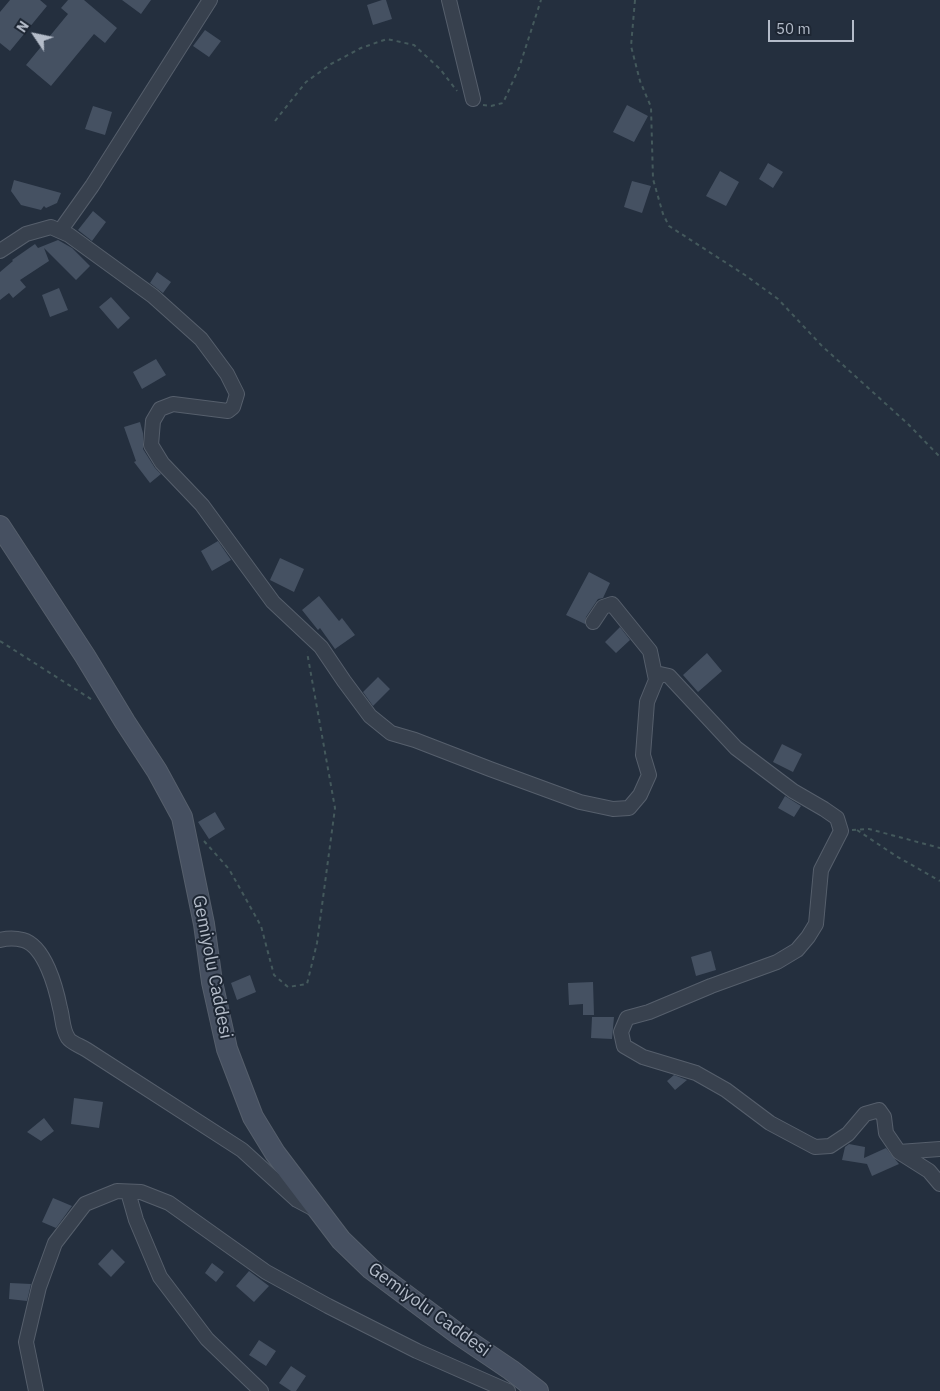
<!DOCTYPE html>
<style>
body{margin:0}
#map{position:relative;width:940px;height:1391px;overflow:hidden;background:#242f3e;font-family:"IBM Plex Sans",sans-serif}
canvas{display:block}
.north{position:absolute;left:10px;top:10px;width:50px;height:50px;-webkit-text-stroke:4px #1d2633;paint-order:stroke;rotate:304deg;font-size:14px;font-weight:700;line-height:20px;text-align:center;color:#b4bcc9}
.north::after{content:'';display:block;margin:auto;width:18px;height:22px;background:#b4bcc9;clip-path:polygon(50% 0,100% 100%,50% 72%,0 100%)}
.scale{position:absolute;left:768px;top:20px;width:86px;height:22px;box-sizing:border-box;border:2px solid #b4bcc9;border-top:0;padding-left:6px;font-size:15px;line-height:18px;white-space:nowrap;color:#b4bcc9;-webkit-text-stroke:4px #1d2633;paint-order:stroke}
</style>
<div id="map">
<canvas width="940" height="1391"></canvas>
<div class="north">N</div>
<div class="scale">50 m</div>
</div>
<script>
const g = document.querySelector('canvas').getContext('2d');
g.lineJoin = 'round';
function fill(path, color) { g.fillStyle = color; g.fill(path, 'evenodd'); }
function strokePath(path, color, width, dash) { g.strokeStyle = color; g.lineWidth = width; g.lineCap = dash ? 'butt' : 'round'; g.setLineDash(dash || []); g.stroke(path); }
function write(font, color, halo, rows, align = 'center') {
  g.font = font + ' "IBM Plex Sans",sans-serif'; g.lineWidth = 4; g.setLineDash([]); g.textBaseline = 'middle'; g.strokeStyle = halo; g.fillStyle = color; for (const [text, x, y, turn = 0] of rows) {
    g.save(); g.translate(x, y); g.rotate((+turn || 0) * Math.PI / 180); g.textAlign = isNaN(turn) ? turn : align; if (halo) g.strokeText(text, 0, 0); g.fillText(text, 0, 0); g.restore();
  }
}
fill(new Path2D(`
 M10,0H40L47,6L10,51L0,43V12Z
 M68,0H84L117,28L105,43L94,34L51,86L26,65L68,14L61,8Z
 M122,0H151L141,14Z
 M382,0H386L392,19L373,25L367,5Z
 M205,30L221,41L209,57L193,46Z
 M627,105L648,116L634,142L613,132Z
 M93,106L112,112L105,135L85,129Z
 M768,163L783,172L773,188L759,179Z
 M720,171L739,182L726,206L706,196Z
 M14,180L61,193L57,203L46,208L44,206L41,210L21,205L11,191Z
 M632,181L651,186L642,213L624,207Z
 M93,211L106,222L92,241L78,230Z
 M58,240L72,248L90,266L76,280L44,248L49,261L20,280L26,287L13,298L9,293L0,300V272L13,261L12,260L35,244L38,248Z
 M157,272L171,282L163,293L150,283Z
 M59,288L68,310L50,317L42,295Z
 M111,297L130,318L118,329L99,307Z
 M156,359L166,375L142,389L133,372Z
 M140,422L143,433V449L155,468L161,474L150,483L134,462L136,461L124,427Z
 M218,541L231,560L212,571L201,551Z
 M280,558L304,569L294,592L270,580Z
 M589,572L610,583L603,598L598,599L586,617L585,624L566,615Z
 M319,596L339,621L342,618L355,635L335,649L320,628L318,630L302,610Z
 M620,627L630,640L616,653L605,642Z
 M707,653L722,671L698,692L683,675Z
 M378,677L390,689L373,706L363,692Z
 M782,744L802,754L793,772L773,762Z
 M785,796L801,806L794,817L778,808Z
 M215,812L225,829L209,839L198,822Z
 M711,951L716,970L696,976L691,957Z
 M250,975L256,992L237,1000L231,983Z
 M593,982L594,1015H583V1004L569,1005L568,983Z
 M592,1017H614L612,1039L591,1038Z
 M674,1075L687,1080L675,1090L667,1081Z
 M74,1098L103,1102L99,1128L71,1124Z
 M44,1118L54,1131L41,1141L27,1132Z
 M849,1144L865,1147L864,1158L886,1148L899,1164L872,1176L867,1164L842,1160L845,1147Z
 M53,1198L72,1206L56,1228L42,1222Z
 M112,1249L125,1262L111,1277L98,1264Z
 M212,1263L224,1272L216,1282L205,1273Z
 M249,1271L269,1286L254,1302L236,1286Z
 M10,1283L31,1284L27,1301L9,1299Z
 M259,1340L276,1351L266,1366L249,1355Z
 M291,1366L306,1376L296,1391H291L279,1383Z`), '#455162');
const street = new Path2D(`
 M449,0L473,99
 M60,231L92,186L210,0
 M0,251L26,234L51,227L69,235L153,296L201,339L227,374L237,394L233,407L228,411L173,404L160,409L153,421L151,445L162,463L202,505L273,602L321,647L344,681L370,716L391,733L415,740L490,769L580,802L613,809L629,808L640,795L649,775L643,755L647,702L656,680L650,651L612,604L603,607L593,622
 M656,680L660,674L669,676L736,748L793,791L824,809L837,818L841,831L821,870L816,924L808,937L797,950L777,962L711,986L649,1012L627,1018L621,1032L624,1046L643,1057L696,1073L726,1090L770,1123L815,1147L830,1146L848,1134L865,1114L879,1110L884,1117L886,1133L899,1152L929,1171L940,1184
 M0,940C8,938 15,938 23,940C45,946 56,988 60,1008C63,1018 62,1029 68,1038C71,1043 81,1046 87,1050L242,1150L297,1200L316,1210
 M899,1152L940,1149
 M128,1192L136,1220L160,1277L207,1339L261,1391
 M36,1391L26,1342L39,1287L55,1243L85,1204L117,1191L141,1192L169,1203L266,1272L328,1306L417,1351L508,1391`);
const secondary = new Path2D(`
 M0,526L85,656L125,722L157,771L182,817L204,924L212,982L227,1049L253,1117L275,1153L341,1240L371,1269L458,1334L511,1370L538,1391`);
strokePath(street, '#565f6c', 16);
strokePath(secondary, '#565f6c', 22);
strokePath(new Path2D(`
 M635,0L631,46L640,81L651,107L653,179L663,214L669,226L745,275L778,299L822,346L908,424L940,457
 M483,105L491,106L503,103L519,68L541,0
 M275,121L306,82L331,64L361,48L387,39L414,45L440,69L457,91
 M0,641L94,701
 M852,830L869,829L940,848
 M857,830L896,856L940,881
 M204,841L229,869L261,926L274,975L288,987L307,984L317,943L335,808L307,652`), '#44595c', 2, [4, 4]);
strokePath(street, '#38414e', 14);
strokePath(secondary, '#465061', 20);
write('18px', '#b4bcc9', '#1d2633', [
 ["Gemiyolu Caddesi",212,967,79],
 ["Gemiyolu Caddesi",429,1310,36]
]);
</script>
